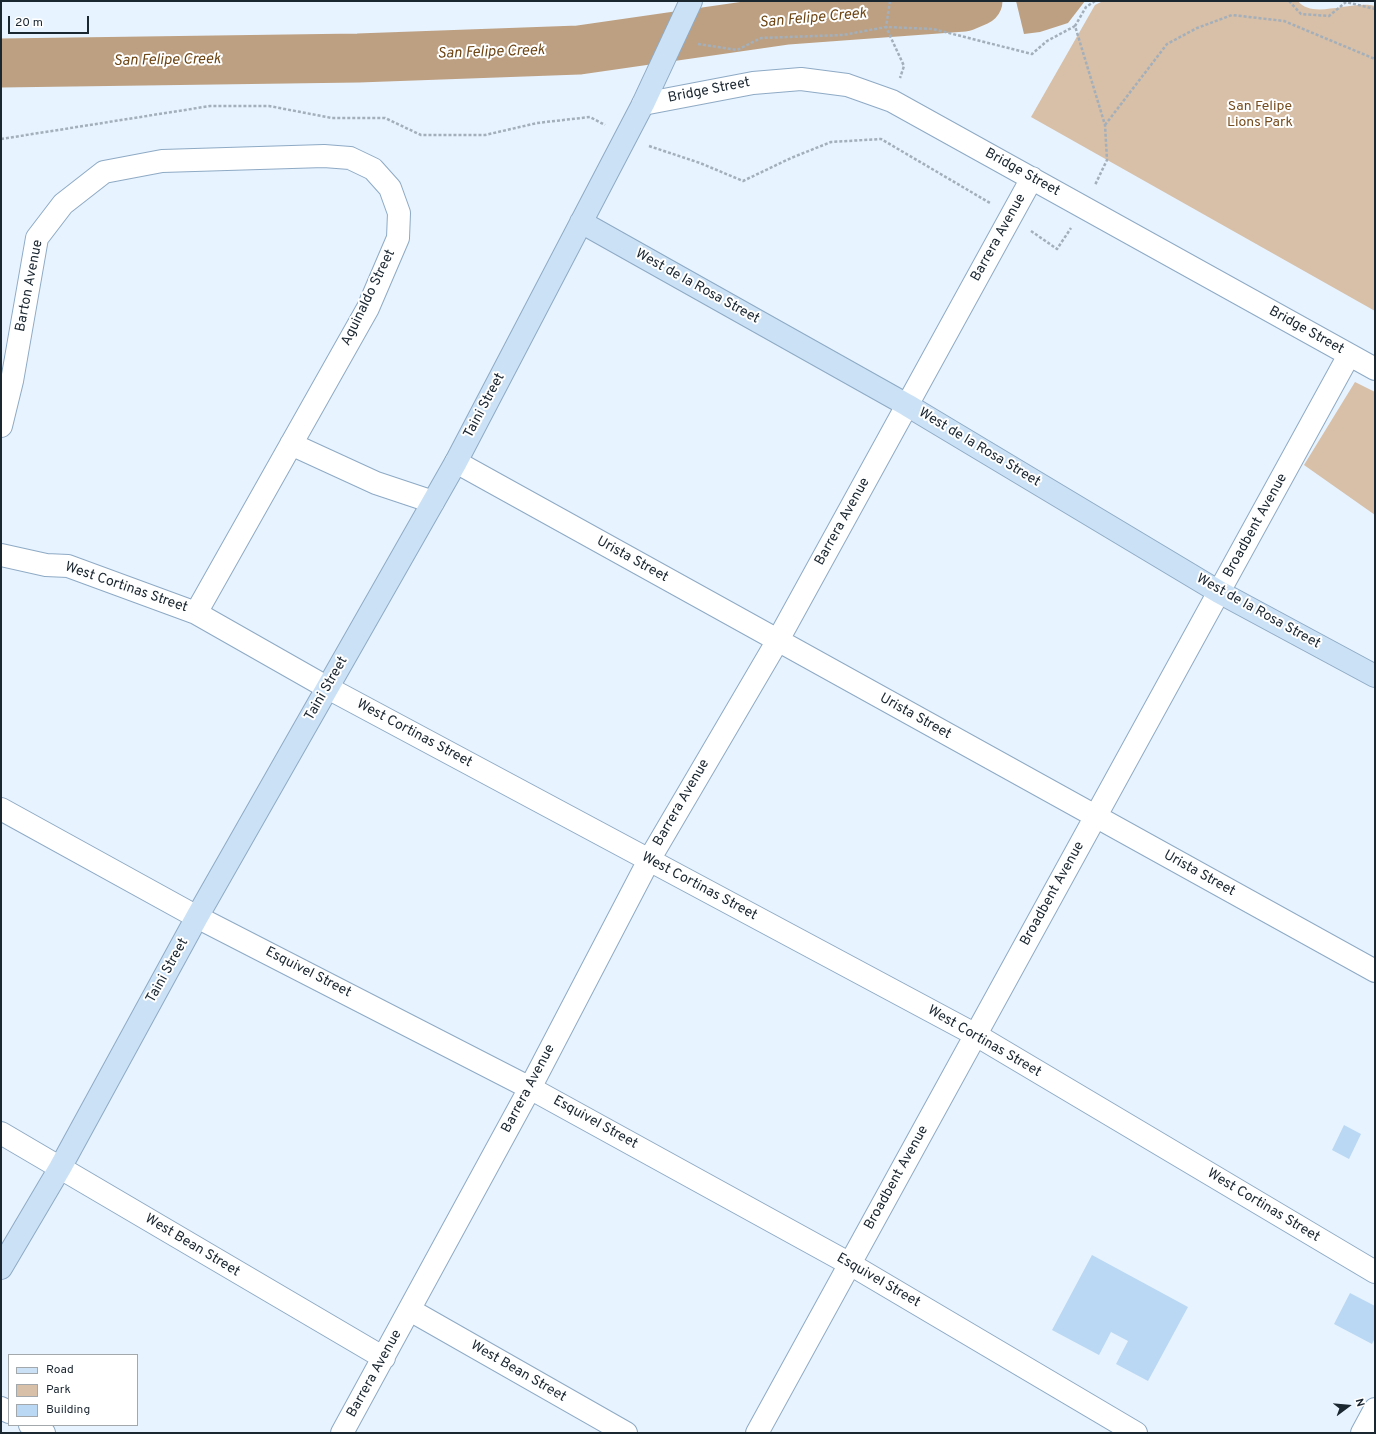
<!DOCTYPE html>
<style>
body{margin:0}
#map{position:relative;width:1376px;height:1434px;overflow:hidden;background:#e7f3ff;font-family:Overpass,sans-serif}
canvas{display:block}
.frame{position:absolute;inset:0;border:2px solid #1a2630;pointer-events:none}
.legend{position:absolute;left:8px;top:1354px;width:130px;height:72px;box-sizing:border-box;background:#fff;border:1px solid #a3a8ac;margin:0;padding:5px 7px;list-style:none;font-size:12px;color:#1a2630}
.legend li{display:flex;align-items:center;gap:8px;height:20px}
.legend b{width:20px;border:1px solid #a3a8ac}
.north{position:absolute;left:1328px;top:1386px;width:40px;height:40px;-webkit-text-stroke:3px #fff;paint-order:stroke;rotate:74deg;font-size:11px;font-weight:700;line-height:16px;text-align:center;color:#1a2630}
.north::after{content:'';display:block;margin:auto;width:14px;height:18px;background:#1a2630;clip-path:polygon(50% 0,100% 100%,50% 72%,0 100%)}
.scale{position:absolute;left:8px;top:16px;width:81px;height:18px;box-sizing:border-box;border:2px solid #1a2630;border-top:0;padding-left:5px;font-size:12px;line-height:14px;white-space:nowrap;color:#1a2630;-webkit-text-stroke:3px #fff;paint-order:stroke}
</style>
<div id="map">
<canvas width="1376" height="1434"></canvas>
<div class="frame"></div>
<ul class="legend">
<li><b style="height:5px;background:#cbe2f6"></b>Road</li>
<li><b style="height:11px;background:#d8bfa7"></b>Park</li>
<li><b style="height:11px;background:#bad8f3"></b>Building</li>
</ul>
<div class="north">N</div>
<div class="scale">20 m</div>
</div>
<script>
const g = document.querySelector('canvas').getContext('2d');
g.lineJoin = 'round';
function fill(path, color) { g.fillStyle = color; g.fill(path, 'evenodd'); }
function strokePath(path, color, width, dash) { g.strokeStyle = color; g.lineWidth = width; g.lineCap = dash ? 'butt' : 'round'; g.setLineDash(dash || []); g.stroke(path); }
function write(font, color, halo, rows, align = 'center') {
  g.font = font + ' Overpass,sans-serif'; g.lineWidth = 4; g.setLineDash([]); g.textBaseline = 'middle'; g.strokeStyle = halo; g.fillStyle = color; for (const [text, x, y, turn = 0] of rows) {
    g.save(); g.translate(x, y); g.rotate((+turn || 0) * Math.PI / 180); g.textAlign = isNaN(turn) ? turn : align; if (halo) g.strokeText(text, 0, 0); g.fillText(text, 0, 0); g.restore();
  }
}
fill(new Path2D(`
 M1103,1H1298C1312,20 1352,0 1375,6V311L1031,117L1095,5Z
 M1355,382L1375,392V515L1304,465Z`), '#d8bfa7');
fill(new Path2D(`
 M1016,1H1085L1068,23L1040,32L1024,34Z`), '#bda082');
strokePath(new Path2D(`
 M1,63L358,58L579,50L787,20L964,7L978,1`), '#bda082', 49);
fill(new Path2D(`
 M1344,1125L1361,1134L1349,1159L1332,1150Z
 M1092,1255L1188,1307L1148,1381L1116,1364L1128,1341L1111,1332L1099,1355L1052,1330Z
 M1350,1293L1375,1306V1338L1372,1344L1334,1324Z`), '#bad8f3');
const street = new Path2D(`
 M643,104L753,83L801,79L847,85L892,101L1375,369
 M1,426L12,381L37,238L63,204L104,172L162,161L324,156L350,158L373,169L390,188L399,213L398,238L368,308L196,613
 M291,444L376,483L433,502
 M456,462L1375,971
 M1,555L46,565L68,566L196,613L328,688L976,1035L1375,1272
 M1,809L197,917L530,1088L850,1264L1136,1433
 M1,1133L384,1358
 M410,1310L626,1433
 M1,1408L9,1412
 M30,1425L44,1433
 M342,1433L530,1088L649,860L778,640L1032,178
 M757,1433L1349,355
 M1362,1433L1375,1409`);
const secondary = new Path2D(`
 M581,222L907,405L1219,592L1375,676
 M1,1268L60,1168L197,917L456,462L643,104L691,1`);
strokePath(street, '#8eaac5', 24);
strokePath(secondary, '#8eaac5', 24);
strokePath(new Path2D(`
 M890,1L886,27L904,66L900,78
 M1095,1L1086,7L1075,26L1105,125L1107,160L1095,185
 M1289,1L1301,14L1329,16L1346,2L1375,9
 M698,44L737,50L761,38L843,35L886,27L933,29L1032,54L1047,41L1075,26
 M1105,125L1167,44L1197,28L1232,15L1284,21L1375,59
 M1,139L210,106H269L332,118H385L421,135H485L537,123L590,117L605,125
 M649,146L700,163L743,181L791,158L831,142L881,139L990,203
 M1031,231L1057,249L1071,228`), '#a3afba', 2.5, [3, 2]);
strokePath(street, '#fff', 22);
strokePath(secondary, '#cbe2f6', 22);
write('14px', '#1a2630', '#fff', [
 ["Bridge Street",709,91,-11],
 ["Bridge Street",1022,173,29],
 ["Barrera Avenue",999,238,-61],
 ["Barton Avenue",30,286,-79],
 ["West de la Rosa Street",697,287,29],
 ["Aguinaldo Street",369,298,-64],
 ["Bridge Street",1306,331,29],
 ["Taini Street",485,406,-62],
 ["West de la Rosa Street",979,448,31],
 ["Barrera Avenue",843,522,-61],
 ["Broadbent Avenue",1256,526,-61],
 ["Urista Street",632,560,29],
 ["West Cortinas Street",126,588,19],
 ["West de la Rosa Street",1258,612,29],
 ["Taini Street",327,689,-60],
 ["Urista Street",915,717,29],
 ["West Cortinas Street",414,734,28],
 ["Barrera Avenue",682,803,-60],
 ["Urista Street",1199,874,29],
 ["West Cortinas Street",699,887,28],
 ["Broadbent Avenue",1053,894,-61],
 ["Taini Street",168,971,-61],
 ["Esquivel Street",308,973,27],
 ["West Cortinas Street",984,1042,30],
 ["Barrera Avenue",529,1089,-62],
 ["Esquivel Street",595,1123,29],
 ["Broadbent Avenue",897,1178,-61],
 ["West Cortinas Street",1263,1206,31],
 ["West Bean Street",192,1246,31],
 ["Esquivel Street",878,1281,30],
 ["West Bean Street",518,1372,30],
 ["Barrera Avenue",375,1374,-61]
]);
write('14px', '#764d1e', '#fff', [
 ["San Felipe",1260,107],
 ["Lions Park",1260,123]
]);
write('italic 15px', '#6e4615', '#fff', [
 ["San Felipe Creek",813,19,-5],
 ["San Felipe Creek",491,53,-2],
 ["San Felipe Creek",167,61,-1]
]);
</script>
